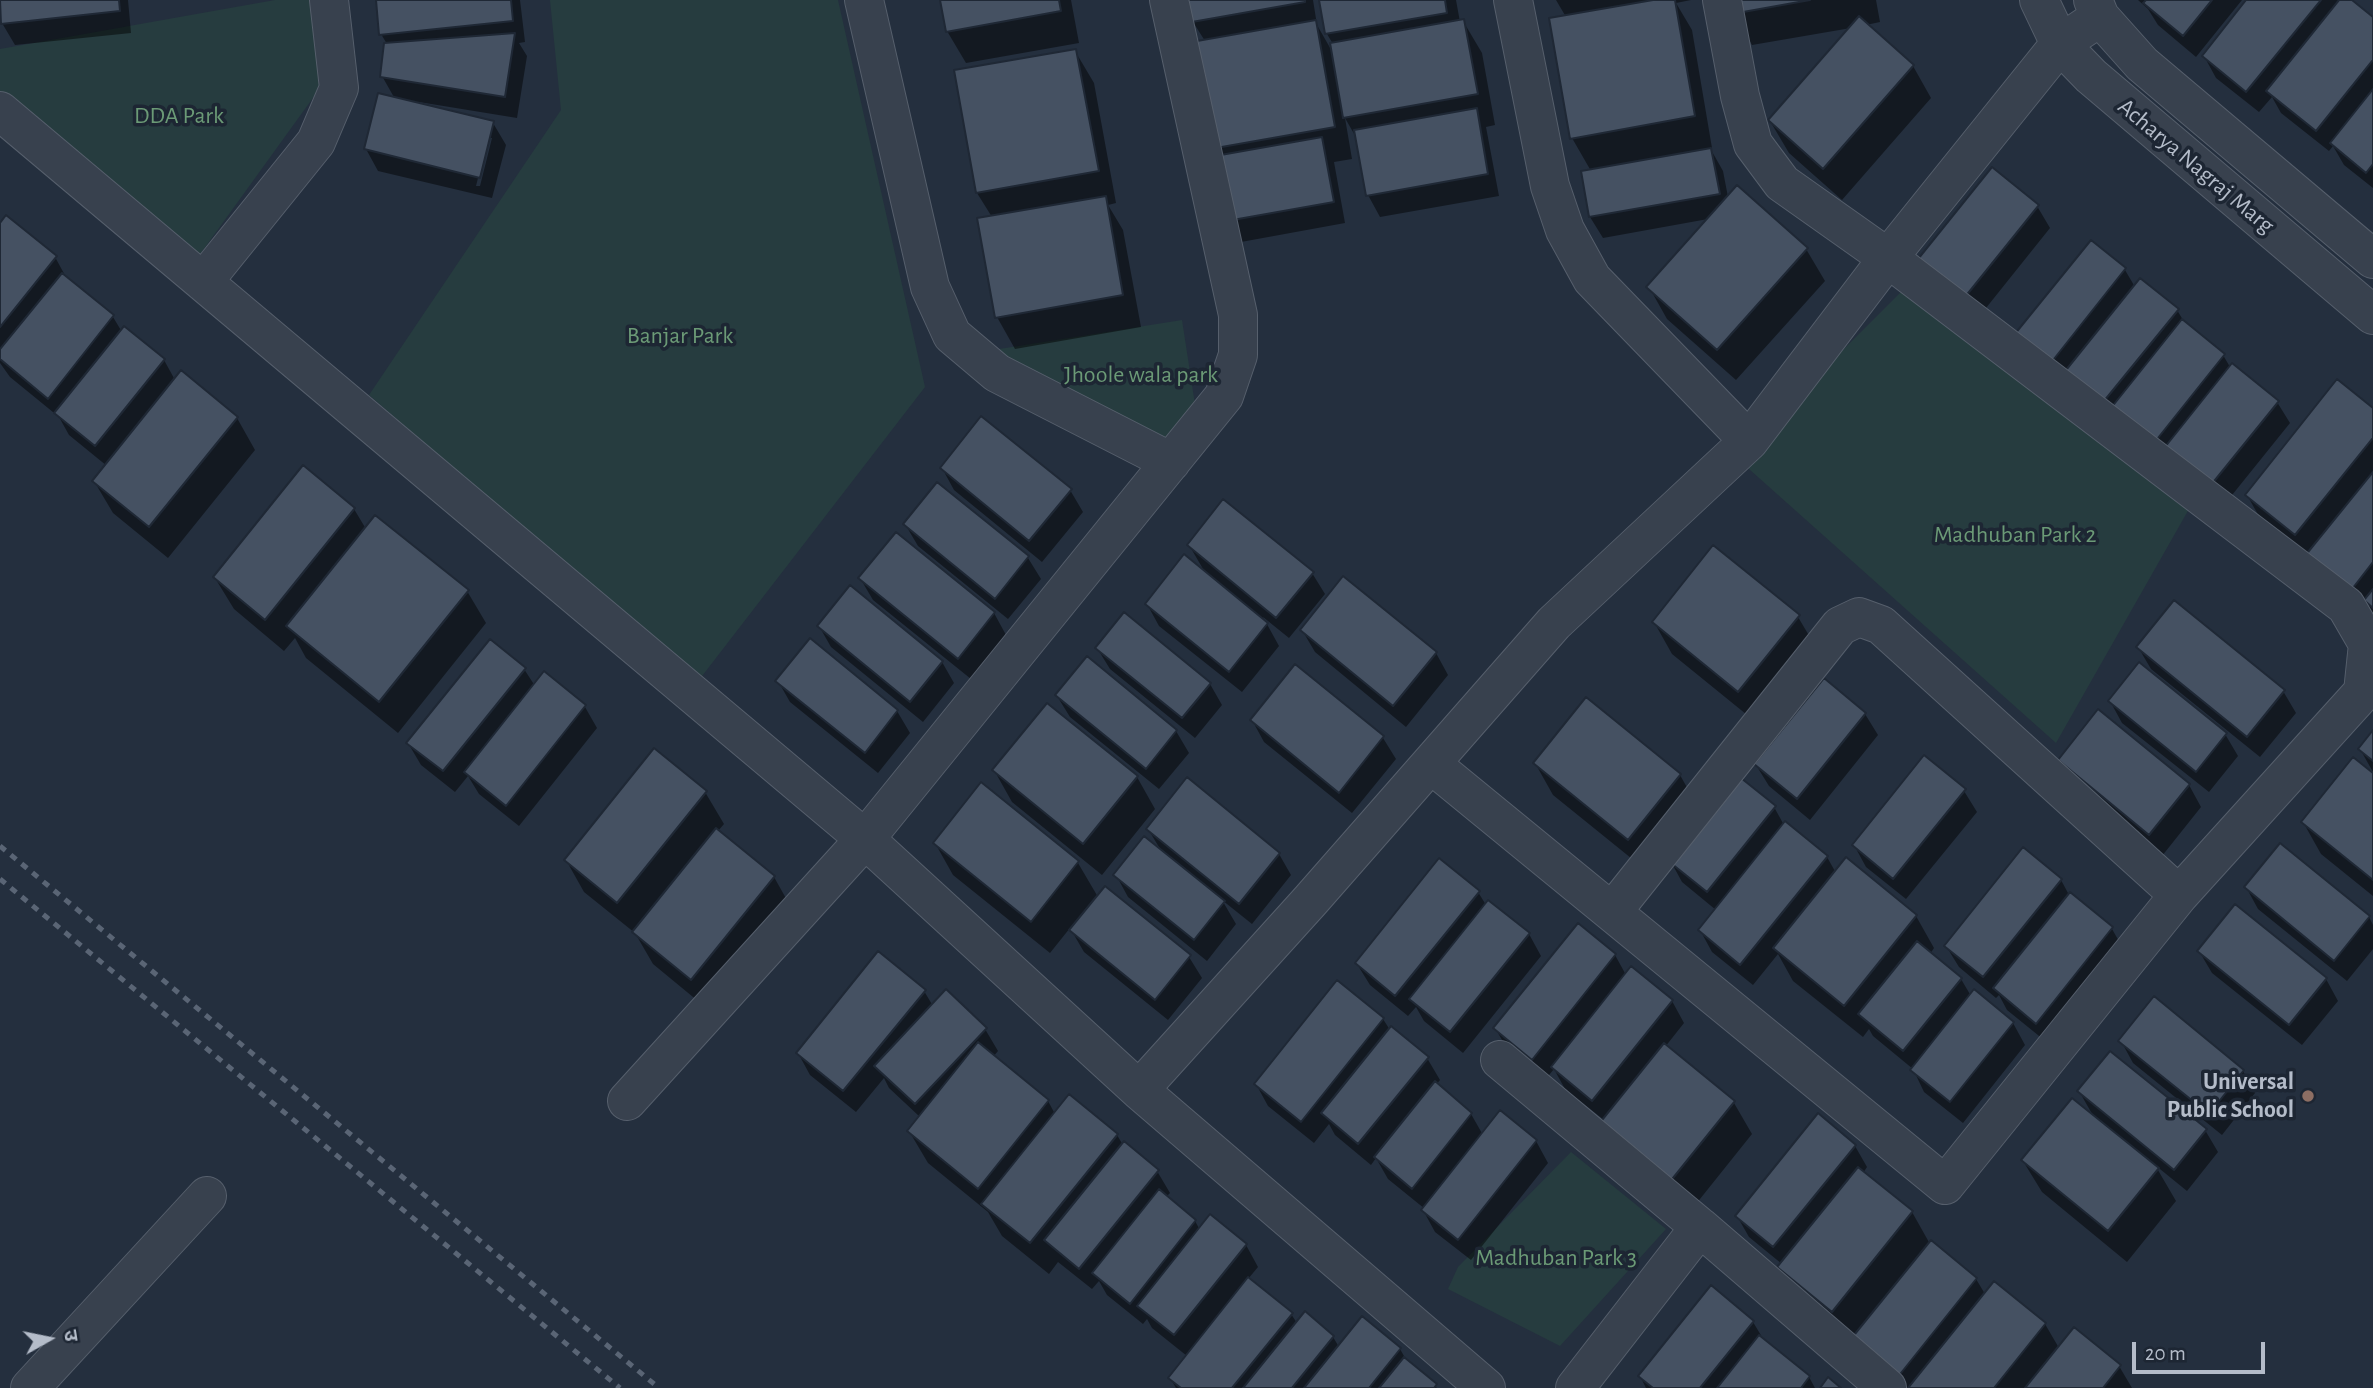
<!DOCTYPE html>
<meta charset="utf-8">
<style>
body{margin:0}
#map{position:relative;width:2373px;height:1388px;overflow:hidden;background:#242f3e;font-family:"Alegreya Sans","Noto Sans Devanagari",sans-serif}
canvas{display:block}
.north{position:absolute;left:14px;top:1304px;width:70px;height:70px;-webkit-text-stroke:5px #1d2633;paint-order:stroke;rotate:81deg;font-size:19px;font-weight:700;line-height:28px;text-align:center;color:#b4bcc9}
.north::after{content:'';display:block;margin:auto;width:24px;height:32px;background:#b4bcc9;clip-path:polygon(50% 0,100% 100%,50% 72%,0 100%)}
.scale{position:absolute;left:2132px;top:1342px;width:133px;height:32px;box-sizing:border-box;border:4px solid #b4bcc9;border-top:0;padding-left:9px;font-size:21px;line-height:24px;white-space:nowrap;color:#b4bcc9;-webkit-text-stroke:5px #1d2633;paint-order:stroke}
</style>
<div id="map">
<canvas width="2373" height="1388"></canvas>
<div class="north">उ</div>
<div class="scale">20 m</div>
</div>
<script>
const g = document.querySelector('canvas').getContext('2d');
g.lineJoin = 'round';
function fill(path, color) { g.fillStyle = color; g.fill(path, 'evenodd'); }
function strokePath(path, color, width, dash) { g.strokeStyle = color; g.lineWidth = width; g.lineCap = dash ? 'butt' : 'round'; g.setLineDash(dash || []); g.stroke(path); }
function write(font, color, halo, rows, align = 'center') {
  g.font = font + ' "Alegreya Sans",sans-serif'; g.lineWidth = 7; g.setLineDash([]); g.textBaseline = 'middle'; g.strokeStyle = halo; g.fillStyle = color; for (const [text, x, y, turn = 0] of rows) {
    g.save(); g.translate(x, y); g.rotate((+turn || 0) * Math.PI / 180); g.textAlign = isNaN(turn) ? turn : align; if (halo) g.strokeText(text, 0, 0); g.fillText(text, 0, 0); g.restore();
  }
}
fill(new Path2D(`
 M275,0H312L323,84L198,257L0,93V49Z
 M550,0H838L925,387L699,680L369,395L561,110Z
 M1907,286L2189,509L2056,743L1740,461L1815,378Z
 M1182,320L1200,437L1165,438L974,353Z
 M1571,1152L1666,1229L1560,1346L1448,1289L1458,1267Z`), '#263c3f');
fill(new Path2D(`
 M0,0H128L131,33L15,45L2,23Z
 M378,0H520L525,42L519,43L527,56L517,118L419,102L418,105L493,123L506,145L492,198L378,171L366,149L395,99L382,76L387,44L381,34ZM488,138H492L480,186H476Z
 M942,0H1071L1079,43L966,63L947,31Z
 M1190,0H1313L1317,25L1333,53V44L1327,34L1321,0H1456L1460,22L1463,21L1482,53L1495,125L1486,127L1499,196L1380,217L1368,195L1357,139L1345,118L1352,159L1334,162L1345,223L1241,242L1218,148L1205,41L1193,22Z
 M1556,0H1691L1676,3L1692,30L1712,148H1710L1723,171L1728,197L1806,249L1825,281L1736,380L1667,319L1649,287L1708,219L1603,238L1590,217L1591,171L1572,138L1566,17Z
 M1731,0H1876L1880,22L1866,25L1913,66L1931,98L1842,200L1789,153L1770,121L1851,28L1752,45L1734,13Z
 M2138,0H2242L2196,57L2158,25L2148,9Z
 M2249,0H2349L2373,19V188L2344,165L2333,146L2329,151L2281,113L2272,97L2259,112L2216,78L2204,56Z
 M1075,51L1094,83L1116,203L1108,205L1123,230L1141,327L1015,349L997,317L992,217L977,193L956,72Z
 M2037,206L2050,228L1974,323L1928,286Z
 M0,226L55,257L67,279L113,317L122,332L125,328L164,360L175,380L237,418L255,450L168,558L113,513L94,481L107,466L69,435L59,417L10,377L0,363Z
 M2091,242L2125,270L2135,287L2177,310L2186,325L2223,355L2230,367L2277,402L2290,423L2220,510L2029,357Z
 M2373,411V617L2265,527L2247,495Z
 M303,468L354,509L366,529L467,591L486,623L398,733L306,658L295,638L284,651L234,609L215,578Z
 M942,468L1070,490L1083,512L1042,562L954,490Z
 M937,484L1028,558L1041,579L1008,619L918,546L905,524Z
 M896,534L994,613L1006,635L971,679L873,600L860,578Z
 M1189,545L1312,573L1325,594L1289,638L1263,617L1279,646L1242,692L1159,626L1147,604L1206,574Z
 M1798,617L1817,649L1757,723L1672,654L1654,622Z
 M819,626L942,662L954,683L923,722L831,647Z
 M1302,630L1436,653L1448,675L1406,727L1315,652Z
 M810,641L897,711L910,733L878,773L790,702L778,681Z
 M2138,647L2283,691L2296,713L2260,757L2151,669Z
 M1097,648L1210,684L1222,705L1195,738L1110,669Z
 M1295,666L1383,738L1396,759L1352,813L1264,742L1252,720Z
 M524,669L535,686L585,707L597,728L519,826L479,794L468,776L455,792L421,765L408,743Z
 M1057,696L1176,731L1189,753L1159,789L1070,717Z
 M2110,701L2225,734L2238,756L2209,792L2122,723Z
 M1865,714L1878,735L1810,820L1769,786L1756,765Z
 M2373,733V772L2360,749Z
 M2060,760L2189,785L2201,807L2162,856L2072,782Z
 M1535,763L1680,775L1698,807L1647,871L1553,795Z
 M994,770L1137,777L1155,809L1102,875L1012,802Z
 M2373,775V896L2321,854L2303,822Z
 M981,784L1078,863L1098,897L1189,957L1202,978L1168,1020L1084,952L1070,928L1050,953L953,875L935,843Z
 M1964,791L1977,812L1906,899L1866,867L1854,845Z
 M705,792L724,824L718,831L774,877L792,909L710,1011L653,964L635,933L584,892L566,860Z
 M1774,807L1784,825L1827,857L1836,873L1916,916L1934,948L1930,954L1961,979L1971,996L2013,1023L2025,1045L1963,1123L1924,1092L1913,1069L1873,1036L1869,1029L1863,1037L1793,981L1778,954L1753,985L1712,952L1700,930L1716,910L1682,882L1670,860Z
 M1148,829L1279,854L1291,875L1252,924L1222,900L1236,924L1207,961L1128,897L1116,875L1162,852Z
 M2061,880L2068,893L2112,929L2124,950L2049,1044L2007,1010L1999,995L1996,998L1959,967L1946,946Z
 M2246,887L2369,917L2373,925V949L2347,981L2258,909Z
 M1478,892L1486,905L1529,934L1541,956L1463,1053L1424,1021L1416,1007L1408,1016L1370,985L1357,964Z
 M2199,951L2326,979L2338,1001L2302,1045L2212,973Z
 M1615,955L1626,975L1672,1001L1684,1023L1665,1047L1734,1103L1752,1134L1688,1214L1604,1120L1565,1089L1554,1069L1545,1080L1508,1050L1495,1028Z
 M924,991L933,1006L985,1029L998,1051L993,1057L1048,1101L1055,1114L1117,1135L1123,1145L1157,1171L1170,1193L1166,1197L1195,1221L1200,1230L1246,1245L1258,1267L1248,1279L1291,1314L1297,1323L1333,1337L1339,1347L1400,1349L1408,1363L1437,1388H1176L1170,1378L1187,1356L1152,1328L1147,1319L1143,1324L1107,1295L1099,1281L1092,1289L1058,1262L1049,1274L1002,1236L988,1212L928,1163L909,1131L920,1117L889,1088L884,1078L856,1112L810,1075L798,1053Z
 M1383,1019L1390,1030L1427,1058L1440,1080L1436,1085L1471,1114L1483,1135L1536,1141L1548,1163L1471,1260L1435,1232L1423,1210L1425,1209L1388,1179L1376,1158L1371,1165L1335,1135L1329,1124L1314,1143L1268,1106L1256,1084Z
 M2121,1041L2243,1071L2255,1093L2222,1135L2133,1063Z
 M2079,1091L2205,1130L2218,1152L2187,1191L2155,1165L2176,1201L2127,1262L2042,1192L2023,1161L2095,1119Z
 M1855,1146L1867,1167L1863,1173L1912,1212L1930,1244L1976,1279L1985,1294L1994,1283L2045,1324L2059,1348L2119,1366L2132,1388H1887L1797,1299L1779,1268L1782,1264L1749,1237L1737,1216Z
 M1753,1322L1765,1342L1809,1377L1815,1388H1646L1640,1376Z`), '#0007');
const building = new Path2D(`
 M0,0H119L120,11L1,24Z
 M376,0H511L513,21L379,35Z
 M940,0H1059L1061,11L946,32Z
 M1188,0H1305V2L1192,22Z
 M1319,0H1445L1447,13L1325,34Z
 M1653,0H1675L1695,116L1570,139L1549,18Z
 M1729,0H1810L1732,14Z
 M2146,0H2212L2183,36L2143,3Z
 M2246,0H2321L2246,92L2202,56Z
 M2339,0H2352L2373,17V60L2316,131L2266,91Z
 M1859,16L1914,65L1823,169L1768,120Z
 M1464,19L1478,94L1343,118L1330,43Z
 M1316,20L1335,127L1216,148L1197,41Z
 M515,33L505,97L380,77L384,43Z
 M1076,49L1099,171L976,193L954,70Z
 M2373,89V164L2366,173L2330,143Z
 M378,93L494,121L480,178L364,149Z
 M1477,108L1488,174L1366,196L1354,130Z
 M1322,137L1334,202L1227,221L1215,156Z
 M1711,148L1720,194L1589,217L1581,171Z
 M1992,167L2039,205L1961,302L1914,264Z
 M1737,185L1808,248L1717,350L1646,287Z
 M1106,196L1123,295L995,318L977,218Z
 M6,215L57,256L0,327V223Z
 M2091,240L2126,268L2050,364L2014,335Z
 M62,273L114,315L48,399L0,359V349Z
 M2140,278L2179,309L2100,406L2062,375Z
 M2182,319L2225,354L2154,443L2111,408Z
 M124,326L165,359L95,446L54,413Z
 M2232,363L2279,401L2207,490L2161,452Z
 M181,370L238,417L149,527L92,481Z
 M2337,379L2373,408V438L2295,535L2245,495Z
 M981,416L1072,489L1029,541L940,468Z
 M303,465L355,508L265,620L213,577Z
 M2373,472V562L2349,593L2304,557Z
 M937,482L1029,556L995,599L903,524Z
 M1223,499L1314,572L1276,618L1187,545Z
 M375,515L469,590L379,702L286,626Z
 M896,532L995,612L958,659L858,578Z
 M1713,545L1800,615L1738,692L1652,622Z
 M1184,554L1268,623L1229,672L1145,604Z
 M1343,576L1437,652L1393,706L1300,630Z
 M850,585L943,661L910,702L817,626Z
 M2373,589V608L2364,600Z
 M2174,600L2285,690L2247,737L2136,647Z
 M1124,612L1211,683L1182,718L1095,648Z
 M810,638L898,710L865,753L775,681Z
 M490,639L526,668L443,771L406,743Z
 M1087,656L1177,730L1146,769L1055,695Z
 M2139,662L2227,733L2196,772L2108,701Z
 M1295,664L1384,736L1339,793L1250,720Z
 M544,671L586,705L506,806L464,772Z
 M1824,678L1866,713L1797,799L1754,764Z
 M1586,697L1681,774L1628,840L1533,763Z
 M1047,703L1138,776L1083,844L992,770Z
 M2098,709L2190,784L2149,835L2058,760Z
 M2373,730V761L2358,749Z
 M654,748L707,791L617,903L564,860Z
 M1924,755L1966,789L1893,879L1852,845Z
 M2353,757L2373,773V880L2301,822Z
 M1736,774L1776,806L1707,892L1667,860Z
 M1187,777L1280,853L1239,904L1146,829Z
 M981,782L1079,861L1031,922L933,843Z
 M1785,821L1828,856L1740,965L1698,930Z
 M716,828L775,876L691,980L632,932Z
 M1144,836L1225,901L1194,940L1113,875Z
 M2280,843L2370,916L2334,961L2244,887Z
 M2023,847L2062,879L1983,977L1944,946Z
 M1846,857L1917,915L1844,1006L1773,948Z
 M1439,858L1480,891L1395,996L1355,963Z
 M1105,886L1191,955L1155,1000L1069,930Z
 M2070,892L2113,927L2036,1024L1993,988Z
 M1488,900L1530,933L1450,1032L1409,999Z
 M2235,904L2327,978L2289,1025L2197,951Z
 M1578,923L1616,954L1532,1060L1493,1028Z
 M1917,941L1962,978L1903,1051L1858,1014Z
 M878,951L926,990L843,1091L796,1053Z
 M1631,966L1673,1000L1592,1101L1551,1067Z
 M1337,980L1384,1018L1301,1122L1254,1084Z
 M946,989L987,1028L915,1104L874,1066Z
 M1974,989L2014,1022L1950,1102L1910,1070Z
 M2154,996L2244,1070L2209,1114L2118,1041Z
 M1391,1026L1429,1057L1358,1144L1321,1113Z
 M978,1042L1049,1100L978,1189L907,1131Z
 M1664,1043L1735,1101L1669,1183L1598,1125Z
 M2110,1051L2207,1129L2174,1170L2077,1091Z
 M1435,1081L1472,1113L1412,1189L1374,1157Z
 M1069,1094L1118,1134L1030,1243L981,1204Z
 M2072,1098L2159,1168L2108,1231L2021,1160Z
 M1500,1110L1537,1140L1458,1240L1421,1210Z
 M1818,1113L1856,1145L1773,1247L1735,1216Z
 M1124,1141L1159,1170L1079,1269L1044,1240Z
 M1858,1167L1913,1211L1832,1312L1777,1267Z
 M1159,1189L1196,1220L1130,1304L1092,1273Z
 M1210,1214L1247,1244L1174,1335L1137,1306Z
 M1931,1240L1977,1278L1893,1383L1846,1345Z
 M1248,1277L1293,1313L1232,1388H1181L1168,1378Z
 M1994,1281L2046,1323L1994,1388H1908Z
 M1711,1285L1754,1321L1700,1388H1653L1638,1376Z
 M1305,1311L1334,1336L1292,1388H1243Z
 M1362,1316L1401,1348L1369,1388H1304Z
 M2074,1327L2121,1365L2103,1388H2025Z
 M1759,1335L1810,1376L1801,1388H1717Z
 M1404,1357L1437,1384L1434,1388H1379Z
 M1828,1377L1841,1388H1820Z`);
fill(building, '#455162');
strokePath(building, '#1f2835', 2);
const minor = new Path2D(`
 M864,0L930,287L952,335L997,373L1171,462
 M1513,0L1550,186L1565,230L1592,279L1749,441
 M2039,0L2060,44L2091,76L2373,315
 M2093,0L2100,17L2142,64L2373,259
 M0,111L865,839L1139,1090
 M203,282L316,142L339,88L329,0
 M1431,764L1945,1185L2179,895L2363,692L2368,644L2346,606L1888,258L1782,183L1753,144L1740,96L1722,0
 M1612,912L1840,626L1859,617L1881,625L2179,895
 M1500,1060L1700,1227
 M627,1101L865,839L1224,396L1238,355V315L1169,0
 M30,1388L207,1196
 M1486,1388L1139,1090L1310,901L1554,623L1749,441L1888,258L2060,44L2100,17
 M1575,1388L1700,1227L1887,1388`);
strokePath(minor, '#565f6c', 40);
strokePath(minor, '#38414e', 38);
strokePath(new Path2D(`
 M0,846L659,1388
 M0,879L620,1388`), '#5a6575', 5, [7, 7]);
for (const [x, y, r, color] of [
 [2308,1096,7,"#8d6e63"]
]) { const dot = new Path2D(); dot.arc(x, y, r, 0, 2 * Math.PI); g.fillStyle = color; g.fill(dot); strokePath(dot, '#1d2633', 2.5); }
write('24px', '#6b9a76', '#1d2633', [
 ["DDA Park",179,116],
 ["Banjar Park",680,336],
 ["Jhoole wala park",1141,375],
 ["Madhuban Park 2",2015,535],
 ["Madhuban Park 3",1556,1258]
]);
write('24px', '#b4bcc9', '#1d2633', [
 ["Acharya Nagraj Marg",2196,166,40]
]);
write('bold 24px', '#b4bcc9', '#1d2633', [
 ["Universal",2294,1082],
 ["Public School",2294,1110]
], 'right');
</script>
